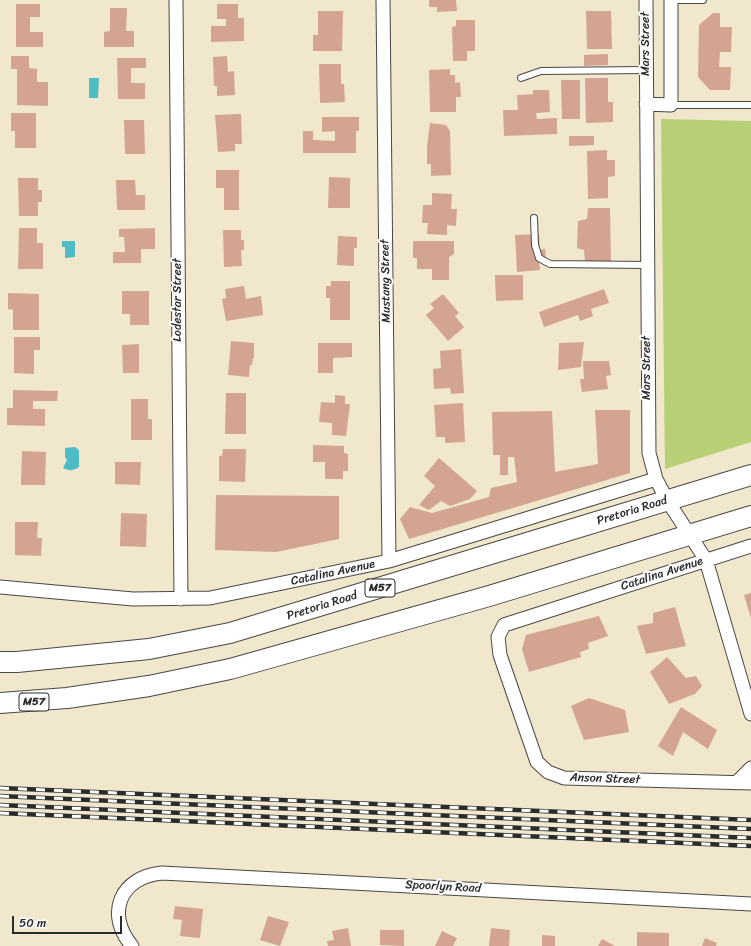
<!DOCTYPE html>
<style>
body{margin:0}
#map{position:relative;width:751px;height:946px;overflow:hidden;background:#f0e7cd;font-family:Sriracha,sans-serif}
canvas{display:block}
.scale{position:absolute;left:12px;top:916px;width:110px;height:18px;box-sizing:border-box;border:2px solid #2b2b2b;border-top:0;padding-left:5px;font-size:12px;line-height:14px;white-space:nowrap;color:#2b2b2b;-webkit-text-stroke:3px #fff;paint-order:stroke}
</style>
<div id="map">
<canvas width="751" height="946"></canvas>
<div class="scale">50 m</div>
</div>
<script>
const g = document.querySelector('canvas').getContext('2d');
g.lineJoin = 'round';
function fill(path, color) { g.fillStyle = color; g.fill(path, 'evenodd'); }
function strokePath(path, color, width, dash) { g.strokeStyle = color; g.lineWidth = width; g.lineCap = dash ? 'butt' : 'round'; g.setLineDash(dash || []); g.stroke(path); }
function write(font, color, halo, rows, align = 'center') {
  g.font = font + ' Sriracha,sans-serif'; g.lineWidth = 4; g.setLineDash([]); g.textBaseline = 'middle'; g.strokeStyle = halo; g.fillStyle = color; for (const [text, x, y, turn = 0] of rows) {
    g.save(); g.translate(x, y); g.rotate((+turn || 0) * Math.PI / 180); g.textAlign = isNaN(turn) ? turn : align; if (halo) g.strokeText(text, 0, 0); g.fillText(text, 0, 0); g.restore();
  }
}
fill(new Path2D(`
 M661,119L751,121V442L665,469Z`), '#b7d075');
fill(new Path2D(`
 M89,78H99L98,98H89Z
 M62,241H75V257L65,258V247H62Z
 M75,447L79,450V467C73,471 69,471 63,468L67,460L65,457V448Z`), '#4ebcc4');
fill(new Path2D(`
 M429,0H456L457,11L437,12V7H429Z
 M16,4H40V17H30V32H43V47H16Z
 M217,4H238V18H244V41L211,42V26H226V19H217Z
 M110,8H127L126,31H134V47H104V32L110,31Z
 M318,11H343L342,51H313V35H318Z
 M586,11H611L612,49H587Z
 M713,13H720V27H732L731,52H720L719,67H731L730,90H710L698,77L699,25Z
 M456,20H475V51H467V61H453L452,27L456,26Z
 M608,54V65L584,66V55Z
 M11,56H29V68L37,69V82H48V106L17,105V69H11Z
 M227,56L228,72L234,71L235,95L217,96V86H214L213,57Z
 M117,58H146V68H131V83H145V99H118Z
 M319,64H341V84H344L345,102L320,103Z
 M450,69V75H455V83L460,82L461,97H456V112H430L429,70Z
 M585,78H608V102H613V122L586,123Z
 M561,80H580V119H562Z
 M533,90H549L550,112L536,113L537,119L557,118V134L504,136L503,110H518L517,95L533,94Z
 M11,113H36V148H15V131H11Z
 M241,114L242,144H235V151L218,152L215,115Z
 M322,117H359V131H356V153H303V131H313V140L335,141V131L322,132Z
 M124,120H144L145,154H125Z
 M430,123L446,125L450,131L451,175L431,176V164H427V146Z
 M569,136H594V145L569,146Z
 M607,150V160H615V176L608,177V198L588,199L587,151Z
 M216,170H239V210H224V188H216Z
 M329,177L350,178V208H328Z
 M18,178H38V190H42V202H38V216H19Z
 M116,180H135L136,195H145V210H117Z
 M432,193L452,194L451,209H457L456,226L447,225V235L427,234L428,223H422L423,205H432Z
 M588,208H610L611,264L585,263L584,250L577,248L578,221L587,219Z
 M19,228H37V243H43V269H18Z
 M155,228V249H141V263H113V252H125L124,237H119V229Z
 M223,230H241V240H244V250H241L242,266L224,267Z
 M539,234L540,250L545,249L546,261H539L540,270L517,272L515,235Z
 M338,236L357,237V248H354V266L337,265Z
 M413,241H454V254L449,257V280H432V269H417V258H413Z
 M495,275H523V300L496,301Z
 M331,281H350V320H330V298H326V286H331Z
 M244,286L246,299L261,296L263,315L226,321L222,299L226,298L225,289Z
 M604,289L609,303L591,309L593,316L580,321L578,315L544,327L539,312Z
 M122,291H149V325H130V314H122Z
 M8,293L39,294V330H13V310L8,309Z
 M443,294L459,313L455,316L464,327L448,341L426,315L434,308L430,304Z
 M14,337H40V350H34V374L14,373Z
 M231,341L254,343V359L253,358L252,365H250L249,377L228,375Z
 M584,342L581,367L558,370L559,343Z
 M318,343H352V357L333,358V373H318Z
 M139,344V373H123L122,345Z
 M461,349L464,393L451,394L450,388L434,389L433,369L441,368L440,351Z
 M583,361H609L611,375L606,376L608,389L582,392L580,379H584Z
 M13,390L58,391L57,401H33V409H45V426L7,425V408H13Z
 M226,393H246V434H225Z
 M335,395L345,396V404H350L346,436L332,435V423L319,422L321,402L335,403Z
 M131,399H148V419H152V440H131Z
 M463,403L465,442L445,443V437H436L434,405Z
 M595,410H630V473L409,539L400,519L410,507L432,513L489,497L491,488L517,482L514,457H508V475H500V455H493L492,412L552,411L555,472L598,464Z
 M313,445L344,446V453L348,454V471H343V479H325V462H313Z
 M223,449H246L245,482L219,481V456H222Z
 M22,451L46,452L45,485H21Z
 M439,458L477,491L470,499L450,506L441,501L429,510L419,505L435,486L424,476Z
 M115,462H141L140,485L115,484Z
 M216,495L339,496V539L276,552L215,550Z
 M121,513L147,514L146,547L120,546Z
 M15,522H38L37,538H42L41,556L15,555Z
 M751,593V618L744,595Z
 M675,607L686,646L646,654L637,626L653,623V613Z
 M599,616L608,636L588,643L589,649L580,652L581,657L529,672L522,649L526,635Z
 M667,657L686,678L696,676L702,686L695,694L669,704L650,672Z
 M589,698L625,710L629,732L584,740L571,706Z
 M681,707L717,730L708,749L683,732L673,756L658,746Z
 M175,906L203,909L200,938L180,936L182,920L173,919Z
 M268,916L289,922L280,946L260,940Z
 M348,928L351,946H328L327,941L334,940L332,931Z
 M491,928L510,930L509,946H489Z
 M380,930H404V946L380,945Z
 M442,931L457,938L453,946H435Z
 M637,932L669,933V946H637Z
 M542,935L555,936V946H542Z
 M705,938L717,943L716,946H702Z
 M602,939L615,946H598Z`), '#d3a492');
const lane = new Path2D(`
 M671,0H703
 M521,78L541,71L646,70
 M671,105H751
 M534,218L535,245L539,258L550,264L647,265`);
const street = new Path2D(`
 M176,0L181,599
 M383,0L389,561
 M646,0L649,453L656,479L667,500L706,560L751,714
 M646,104L671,105V0
 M751,546L504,625L498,637L500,655L537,762L548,772L564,778L751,783
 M0,587L133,599L210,598L389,561L656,479
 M736,783L751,768
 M132,946C105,914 120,877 162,873L751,904`);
const primary = new Path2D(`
 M0,662H17L149,649L230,633L751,475
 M0,703L67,698L149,686L230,669L489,596L751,516`);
strokePath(lane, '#494743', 8);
strokePath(street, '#494743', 15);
strokePath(primary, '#494743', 22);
strokePath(lane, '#fff', 6);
strokePath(street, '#fff', 13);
strokePath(primary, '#fff', 20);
const rail = new Path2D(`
 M0,788L751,820
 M0,796L751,829
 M0,805L751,838
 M0,813L751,846`);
strokePath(rail, '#2b2b2b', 4.5);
strokePath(rail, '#fff', 3, [9]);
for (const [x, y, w] of [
 [380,588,30],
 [34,702,30]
]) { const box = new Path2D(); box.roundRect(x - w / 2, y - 9, w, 18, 3); g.fillStyle = '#fff'; g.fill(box); strokePath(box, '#2b2b2b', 1); }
write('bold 11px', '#2b2b2b', null, [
 ["M57",380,588],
 ["M57",34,702]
]);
write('12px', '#2b2b2b', '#fff', [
 ["Mars Street",646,44,-90],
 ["Mustang Street",386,281,-91],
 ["Lodestar Street",178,300,-90],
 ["Mars Street",647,368,-90],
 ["Pretoria Road",632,511,-17],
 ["Catalina Avenue",333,573,-12],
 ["Catalina Avenue",662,574,-18],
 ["Pretoria Road",322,606,-17],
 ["Anson Street",605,779,2],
 ["Spoorlyn Road",443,887,3]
]);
</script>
